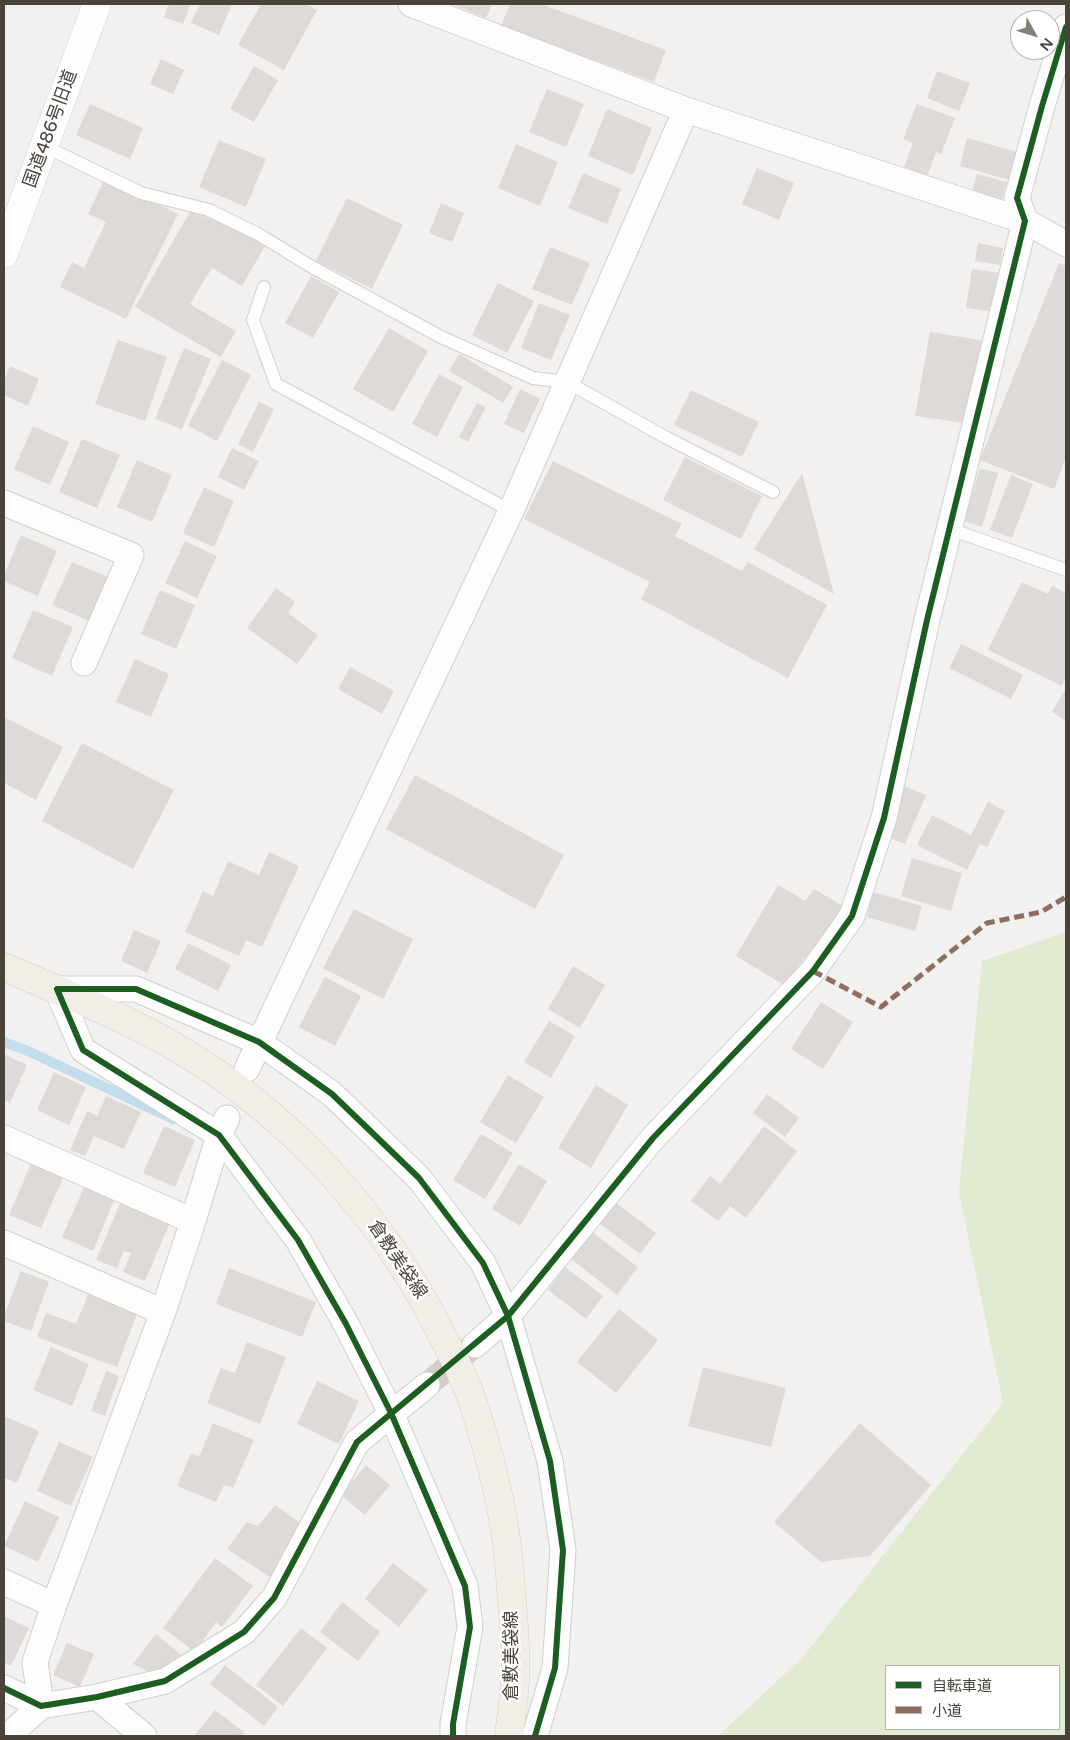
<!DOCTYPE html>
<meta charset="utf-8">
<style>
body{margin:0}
#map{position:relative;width:1070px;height:1740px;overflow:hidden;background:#f3f1ef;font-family:"Varela Round","Noto Sans JP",sans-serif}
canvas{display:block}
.frame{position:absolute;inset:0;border:5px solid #49433a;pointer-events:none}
.legend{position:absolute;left:885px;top:1665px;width:175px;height:65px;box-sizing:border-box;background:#fff;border:1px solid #b6b4b0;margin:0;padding:6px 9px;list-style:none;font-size:15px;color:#49433a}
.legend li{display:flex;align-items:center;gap:10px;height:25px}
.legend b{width:25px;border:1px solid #b6b4b0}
.north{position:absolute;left:1010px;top:10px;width:50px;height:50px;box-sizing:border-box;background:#fff;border:1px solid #b6b4b0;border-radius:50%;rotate:129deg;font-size:14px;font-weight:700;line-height:20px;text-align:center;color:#49433a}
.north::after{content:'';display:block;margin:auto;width:18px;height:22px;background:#848079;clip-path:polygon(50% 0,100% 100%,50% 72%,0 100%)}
</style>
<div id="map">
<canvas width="1070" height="1740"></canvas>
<div class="frame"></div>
<ul class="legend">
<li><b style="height:6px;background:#1b5e20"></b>自転車道</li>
<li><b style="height:6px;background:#8d6e63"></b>小道</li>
</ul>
<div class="north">N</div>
</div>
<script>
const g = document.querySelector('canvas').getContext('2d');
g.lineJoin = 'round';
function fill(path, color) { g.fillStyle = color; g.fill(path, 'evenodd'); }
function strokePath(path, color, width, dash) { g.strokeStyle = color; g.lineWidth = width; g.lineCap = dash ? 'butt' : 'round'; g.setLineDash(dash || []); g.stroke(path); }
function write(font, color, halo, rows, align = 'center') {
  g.font = font + ' "Varela Round","Noto Sans JP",sans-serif'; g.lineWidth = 5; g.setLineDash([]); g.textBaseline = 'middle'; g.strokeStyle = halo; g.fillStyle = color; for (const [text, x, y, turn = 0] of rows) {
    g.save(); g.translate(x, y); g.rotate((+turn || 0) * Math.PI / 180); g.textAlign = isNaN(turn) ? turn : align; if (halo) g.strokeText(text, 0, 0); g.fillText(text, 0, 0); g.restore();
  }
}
fill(new Path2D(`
 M1066,932V1736H718L803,1657L1003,1403L959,1193L982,961ZM886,1666H1059V1729H886Z`), '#e1ebd1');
strokePath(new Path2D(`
 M4,1042L28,1051L173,1119`), '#c3dded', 10);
fill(new Path2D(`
 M169,4H185L190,6L183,24L164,17Z
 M200,4H232L219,35L191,23Z
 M261,4H305L317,10L284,70L238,45Z
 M452,4H492L486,18Z
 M510,4H541L666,50L654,82L501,26Z
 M161,59L184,70L173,94L150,84Z
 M254,66L278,80L254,122L230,109Z
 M937,71L970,83L959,111L927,98Z
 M547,89L584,104L566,147L529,132Z
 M90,104L143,128L130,159L76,135Z
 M917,104L955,118L941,154L936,152L927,176L904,167L913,143L903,139Z
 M607,109L652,128L633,175L588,156Z
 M967,138L1017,152L1009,180L960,166Z
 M219,140L266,159L246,207L199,187Z
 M516,144L558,162L540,206L498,188Z
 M757,168L794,183L779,220L742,204Z
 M583,173L621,189L607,224L568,208Z
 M977,174L1007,182L1001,202L971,194Z
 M105,178L178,214L126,319L60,287L72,262L84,268L106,222L88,214Z
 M347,198L403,225L372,289L316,261Z
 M441,203L464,213L452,242L429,233Z
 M190,212L227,224L265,246L242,286L212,268L190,304L236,331L221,357L135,307Z
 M978,243L1003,248L1000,265L975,261Z
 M550,247L590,263L572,305L532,289Z
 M1059,263L1066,266V458L1054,489L980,460Z
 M972,269L1000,273L994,312L966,308Z
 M311,276L339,292L313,338L285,323Z
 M498,283L534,301L507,353L472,335Z
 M539,303L570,315L551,360L521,348Z
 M389,328L428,351L393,412L353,389Z
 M930,332L986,341L972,424L915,416Z
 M118,340L167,357L145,421L95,404Z
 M184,348L211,359L182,429L155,419Z
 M459,354L513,387L503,403L449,371Z
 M222,360L251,375L217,441L188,426Z
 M10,366L39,379L28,406L4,395V381Z
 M439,374L463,387L437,437L412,424Z
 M520,389L540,399L524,433L504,424Z
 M691,390L759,422L742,457L674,425Z
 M259,402L274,409L253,452L238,444Z
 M477,403L486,407L468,442L459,437Z
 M33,426L69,442L50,485L14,469Z
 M82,439L120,455L97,508L59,492Z
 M232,448L259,461L244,490L218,477Z
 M685,457L762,496L741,539L663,500Z
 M137,460L172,475L152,522L117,507Z
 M553,461L682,524L675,536L742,571L748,562L827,605L788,678L641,599L650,582L524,519Z
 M980,468L998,473L982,527L964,521Z
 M802,473L834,594L754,549Z
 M1011,475L1033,484L1012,538L990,530Z
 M204,487L234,501L214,547L183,533Z
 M21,535L57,551L38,596L4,581V575Z
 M185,541L217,556L197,598L165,583Z
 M72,562L108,577L89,621L52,605Z
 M1022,582L1048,594L1052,586L1066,593V677L1062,686L988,650Z
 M276,588L295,602L288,613L318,635L297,664L247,628Z
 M160,590L195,605L176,649L141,634Z
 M33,610L73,627L52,676L12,658Z
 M961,644L1023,675L1011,699L949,668Z
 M135,659L169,674L151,717L116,702Z
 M350,667L394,691L382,714L338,689Z
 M1066,688V721L1052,712Z
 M4,717L63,747L36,800L4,783Z
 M82,743L174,790L133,869L42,821Z
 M415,775L564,855L535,909L386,829Z
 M904,786L926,795L905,844L883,835Z
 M988,802L1005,811L987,847L980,844L967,870L917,845L932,815L971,835Z
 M269,852L299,866L262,947L246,940L239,956L185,932L203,891L213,896L228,861L259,875Z
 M912,858L962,873L951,911L901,896Z
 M778,885L805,901L814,889L845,907L784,985L736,956Z
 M873,892L922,906L915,931L867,917Z
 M354,909L413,939L383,999L323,968Z
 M134,930L161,941L147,973L121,961Z
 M188,943L231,965L218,991L175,969Z
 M573,966L605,985L580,1028L548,1009Z
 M325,977L361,996L335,1046L299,1027Z
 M821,1002L853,1022L823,1069L791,1049Z
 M549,1021L575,1036L551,1078L524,1062Z
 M4,1054L27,1065L10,1103L4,1100Z
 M54,1072L86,1087L69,1125L37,1110Z
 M508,1075L544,1097L516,1143L480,1122Z
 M596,1085L628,1105L591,1168L558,1148Z
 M767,1094L799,1118L785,1137L753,1113Z
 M106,1096L141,1112L124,1149L94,1136L85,1156L70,1150L87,1111L97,1116Z
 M164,1126L195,1140L175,1187L143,1173Z
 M764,1126L797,1151L746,1218L730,1206L718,1221L691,1201L710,1176L720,1184Z
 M481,1134L513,1153L485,1199L453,1180Z
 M33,1159L65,1173L41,1228L9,1215Z
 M519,1164L547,1181L520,1226L492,1209Z
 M84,1187L114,1200L93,1251L62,1237Z
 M122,1199L171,1220L145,1281L123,1272L131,1253L124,1251L117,1268L96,1260Z
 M615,1202L656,1233L640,1254L599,1223Z
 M592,1232L638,1267L617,1295L571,1259Z
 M565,1267L603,1296L586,1319L548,1290Z
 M229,1268L316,1302L302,1337L216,1304Z
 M21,1271L49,1282L31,1331L4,1321V1316Z
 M89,1292L138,1311L117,1367L37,1337L46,1313L76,1324Z
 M619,1309L658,1340L616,1393L577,1362Z
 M247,1342L286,1357L260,1424L207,1403L221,1368L235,1373Z
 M51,1347L89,1364L72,1406L33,1390Z
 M703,1367L786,1388L771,1447L688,1426Z
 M106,1371L119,1376L105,1416L91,1411Z
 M317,1381L359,1401L339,1444L297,1424Z
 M4,1416L39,1431L17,1483L4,1478Z
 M213,1423L254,1440L233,1488L224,1485L216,1502L177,1486L191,1453L199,1457Z
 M860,1423L931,1485L870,1556L821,1562L774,1522Z
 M59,1442L93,1457L71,1506L37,1491Z
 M366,1465L390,1485L365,1515L341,1495Z
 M25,1501L59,1517L38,1562L4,1546Z
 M275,1505L300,1523L270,1577L227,1549L247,1522L258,1526Z
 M215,1558L253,1586L222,1627L216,1622L195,1652L163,1628Z
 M393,1563L428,1590L399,1627L365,1599Z
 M342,1602L380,1632L358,1661L320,1632Z
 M4,1616L29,1628L11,1666L4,1663Z
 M301,1628L327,1648L283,1706L256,1685Z
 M156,1634L181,1655L173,1676L151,1673L133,1664Z
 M67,1643L94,1654L80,1687L53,1675Z
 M225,1665L278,1707L264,1726L210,1684Z
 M215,1710L245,1733L242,1736H194Z`), '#dddad7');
strokePath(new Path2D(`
 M427,1385L471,1348`), '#d1cecb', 25, [25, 12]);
const service = new Path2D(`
 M44,146L141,193L209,210L258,234L312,267L441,337L533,378L567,382L665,437L773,492
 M264,287L253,320L276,384L511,511
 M950,529L1066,570`);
const minor = new Path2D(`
 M411,4L686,110L1025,221L1066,244
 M4,503L131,555L84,663
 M247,1069L511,511L686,110
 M4,1138L193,1221
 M4,1243L163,1312
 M475,1345L508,1316L653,1138L813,971L852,916L884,818L927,620L1025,221L1017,198L1042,106L1066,27
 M4,1582L54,1605
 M4,1688L41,1706L97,1697L165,1681L244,1632L274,1598L357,1442L427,1385
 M97,1697L144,1736
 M41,1706L35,1662L54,1605L163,1312L193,1221L219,1135L227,1118
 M8,1736L41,1706
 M453,1736V1724L470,1627L465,1586L391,1413L346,1324L298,1240L219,1135L83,1050L57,989H136L259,1042L332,1094L419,1178L483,1263L508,1316L550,1461L563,1550L555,1668L535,1736`);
const tertiary = new Path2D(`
 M4,254L97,4`);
const primary = new Path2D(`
 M4,967C62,992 122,1016 177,1048C290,1114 381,1215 440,1331C451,1353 464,1376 472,1400C486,1442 498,1487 505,1531C509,1554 510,1578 512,1601C514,1627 517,1655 515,1681C514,1700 511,1718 509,1736`);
strokePath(service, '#d1cfcc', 14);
strokePath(minor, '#d1cfcc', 27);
strokePath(tertiary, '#d1cfcc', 29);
strokePath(primary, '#d4ccbe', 29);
strokePath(service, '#fdfdfd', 12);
strokePath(minor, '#fdfdfd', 25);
strokePath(tertiary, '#fdfdfd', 28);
strokePath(primary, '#f1eee7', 28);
strokePath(new Path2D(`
 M813,971L881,1007L987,923L1041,912L1066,897`), '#8d6e63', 5, [10, 5]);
strokePath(new Path2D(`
 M4,1688L41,1706L97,1697L165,1681L244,1632L274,1598L357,1442L508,1316L653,1138L813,971L852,916L884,818L927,620L1025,221L1017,198L1042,106L1066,27
 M453,1736V1724L470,1627L465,1586L391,1413L346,1324L298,1240L219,1135L83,1050L57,989H136L259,1042L332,1094L419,1178L483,1263L508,1316L550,1461L563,1550L555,1668L535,1736`), '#1b5e20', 6);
write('18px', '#49433a', '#fff', [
 ["国道486号旧道",51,129,-70],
 ["倉敷美袋線",397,1260,56],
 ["倉敷美袋線",512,1656,-90]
]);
</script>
